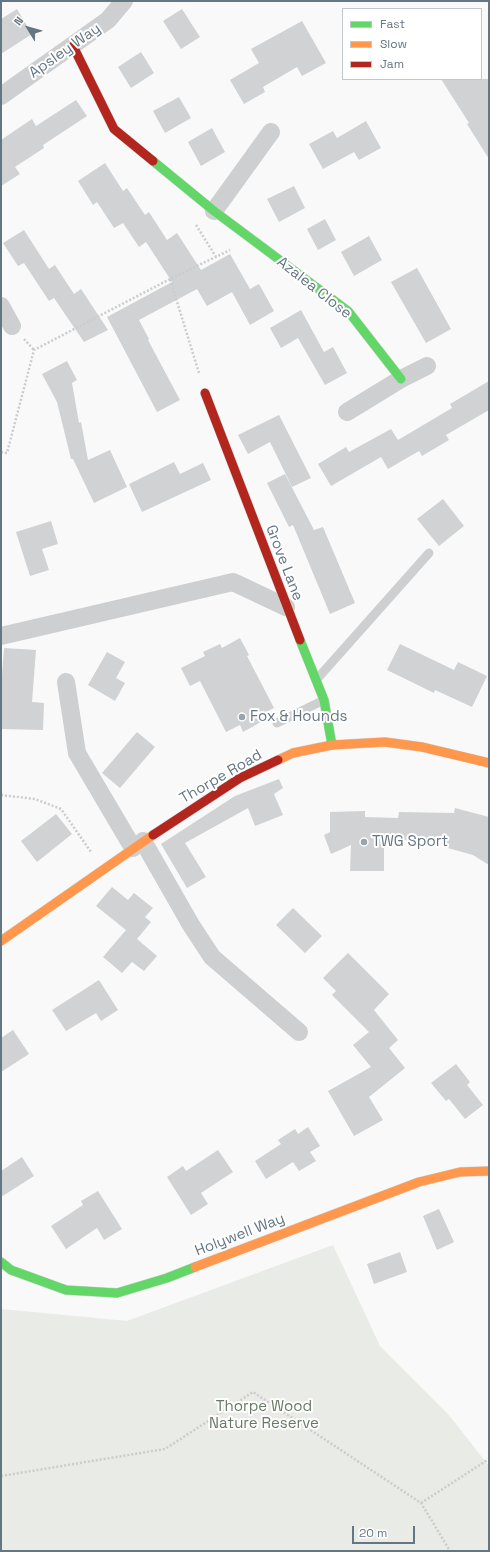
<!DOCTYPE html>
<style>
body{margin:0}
#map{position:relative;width:490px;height:1552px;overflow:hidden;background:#f9f9f9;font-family:"Space Grotesk",sans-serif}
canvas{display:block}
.frame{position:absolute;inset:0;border:2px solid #657683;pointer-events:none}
.legend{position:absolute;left:342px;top:8px;width:140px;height:72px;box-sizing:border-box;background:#fff;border:1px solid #c1c8cd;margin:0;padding:5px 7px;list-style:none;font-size:12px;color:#657683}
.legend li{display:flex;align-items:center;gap:8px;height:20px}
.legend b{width:20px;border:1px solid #c1c8cd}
.north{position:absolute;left:8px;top:8px;width:40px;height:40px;-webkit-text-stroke:3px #fff;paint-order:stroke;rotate:307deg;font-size:11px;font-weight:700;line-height:16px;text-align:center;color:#657683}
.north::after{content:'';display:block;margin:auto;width:14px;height:18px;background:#657683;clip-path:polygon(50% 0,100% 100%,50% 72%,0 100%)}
.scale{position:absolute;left:352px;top:1526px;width:63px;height:18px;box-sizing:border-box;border:2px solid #657683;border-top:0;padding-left:5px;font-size:12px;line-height:14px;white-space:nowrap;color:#657683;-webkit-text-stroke:3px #fff;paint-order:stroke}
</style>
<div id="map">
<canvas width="490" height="1552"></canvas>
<div class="frame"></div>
<ul class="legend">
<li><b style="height:5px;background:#63d668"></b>Fast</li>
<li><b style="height:5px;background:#ff974d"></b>Slow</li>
<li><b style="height:5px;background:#b3261e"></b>Jam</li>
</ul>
<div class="north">N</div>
<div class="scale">20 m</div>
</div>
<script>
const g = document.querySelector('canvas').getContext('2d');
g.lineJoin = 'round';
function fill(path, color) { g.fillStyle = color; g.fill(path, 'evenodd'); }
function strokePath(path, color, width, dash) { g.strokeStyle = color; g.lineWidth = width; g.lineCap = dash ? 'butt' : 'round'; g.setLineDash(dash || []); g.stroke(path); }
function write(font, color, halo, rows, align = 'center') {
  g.font = font + ' "Space Grotesk",sans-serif'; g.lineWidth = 4; g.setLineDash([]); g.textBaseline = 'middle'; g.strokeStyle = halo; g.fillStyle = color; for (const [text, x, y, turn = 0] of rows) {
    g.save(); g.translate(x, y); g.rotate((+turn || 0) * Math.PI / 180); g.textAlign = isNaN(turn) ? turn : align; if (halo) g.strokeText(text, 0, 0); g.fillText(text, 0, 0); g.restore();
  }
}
fill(new Path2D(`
 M333,1245L380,1346L448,1414L489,1466V1551H1V1309L127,1321Z`), '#e8ebe6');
fill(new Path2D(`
 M17,9L32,34L1,54V19Z
 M182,9L200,37L181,49L163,21Z
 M302,21L326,63L302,76L297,67L263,87L265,92L244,104L230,80L259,63L251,49Z
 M141,52L154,73L131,88L118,67Z
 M441,79H489V159L467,124L469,123Z
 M179,97L191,118L165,133L153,111Z
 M76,100L87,116L43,145L44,148L15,167L20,174L1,186V140L32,119L36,126Z
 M366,121L381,148L359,160L354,152L323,169L309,144L333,131L337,138Z
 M212,128L225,152L201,166L188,142Z
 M105,163L123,191L127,188L145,215L149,212L167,240L177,233L201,270L230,254L250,289L259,284L274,311L250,325L232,292L207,306L197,289L139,320L149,339L148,340L180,400L157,412L107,317L172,282L146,242L139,247L123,223L114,228L97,202L93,205L78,181Z
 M294,186L305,208L279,222L267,199Z
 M325,219L336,240L318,250L307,229Z
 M24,230L49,269L55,265L74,294L81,289L108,330L84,342L54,298L49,301L24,263L18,266L3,243Z
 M369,236L382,260L354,276L341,252Z
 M417,268L451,329L426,343L391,282Z
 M301,310L324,352L333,347L347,373L325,385L298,338L281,348L270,328Z
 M67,361L77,380L72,383L79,423L81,422L88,460L110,450L127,487L94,503L73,459H71L57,402L42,374Z
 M489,381V410L446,435L449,440L422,456L419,451L388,469L381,457L331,486L318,464L346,447L349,452L391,429L398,440L452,408L450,404Z
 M279,415L311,478L292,487L270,442L248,454L238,435Z
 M174,462L180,474L203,463L211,480L142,512L129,484Z
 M285,474L314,530L323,527L355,603L330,614L293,525L289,527L267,483Z
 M443,499L464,526L439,546L417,519Z
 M51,521L58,544L42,549L49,570L30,576L16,532Z
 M240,638L249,655L247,656L274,708L258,716L261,722L243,732L240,725L226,732L200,681L190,686L181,668L205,656L203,652L220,644L222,648Z
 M400,644L454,670L458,662L487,676L472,707L435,690L434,693L387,670Z
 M4,648L36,650L32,702L44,703L43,730L1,729V689Z
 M107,652L125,662L116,678L125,683L115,701L88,685Z
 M137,732L155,747L120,788L102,773Z
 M279,779L283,788L274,794L283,815L255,826L248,808L185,843L206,877L187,888L161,844L235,796Z
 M455,808L489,817V865L473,855L444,847L446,841L384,840V871H350L351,845L331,854L324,835L330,832V812L365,811V817L398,818L399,812L454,813Z
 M56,814L72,834L37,862L21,841Z
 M112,887L128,900L134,893L153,908L145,917L151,922L137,939L157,956L144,971L132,962L122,973L103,957L126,930L96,906Z
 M293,908L322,936L305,953L276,925Z
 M348,953L389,994L374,1010L398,1040L389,1048L405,1068L369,1097L383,1120L354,1136L328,1091L371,1067L353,1045L369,1032L332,995L336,991L323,978Z
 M99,980L118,1010L101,1021L96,1013L66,1031L52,1010Z
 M13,1030L29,1054L1,1072V1038Z
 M456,1064L470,1082L467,1085L483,1105L465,1119L449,1099L446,1101L431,1083Z
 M308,1127L320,1146L310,1152L316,1161L299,1171L293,1162L266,1179L255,1161L281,1144L278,1140L295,1129L298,1134Z
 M218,1150L233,1172L201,1193L208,1204L191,1215L167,1177L183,1166L186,1171Z
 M22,1157L34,1176L1,1197V1171Z
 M98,1191L122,1229L104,1240L97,1228L66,1249L51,1226L83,1205L81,1201Z
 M439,1209L454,1242L437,1250L423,1216Z
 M400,1252L407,1272L374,1284L367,1264Z`), '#d0d2d3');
const fast = new Path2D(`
 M153,161L214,211L348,311L401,379
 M300,640L324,700L332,745
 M1,1262L11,1270L66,1290L117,1293L167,1278L195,1267`);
const slow = new Path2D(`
 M278,760L293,753L332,745L385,742L422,747L489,763
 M1,941L153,835
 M195,1267L419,1182L460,1172L489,1171`);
const jam = new Path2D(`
 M73,46L114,129L153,161
 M205,393L300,640
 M153,835L240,778L278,760`);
strokePath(fast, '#d5d6d7', 10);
strokePath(slow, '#d5d6d7', 10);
strokePath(jam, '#d5d6d7', 10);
strokePath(new Path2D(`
 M196,225L216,257
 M24,339L34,350
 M199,373L170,279L230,250
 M1,452L7,453L34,350L170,279
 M1,795L35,799L61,809L91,852
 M1,1476L165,1449L253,1392L421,1503L450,1551
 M421,1503L489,1459`), '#cbcccd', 2.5, [2, 2]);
strokePath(new Path2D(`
 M317,679L429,553
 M277,723L324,700`), '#cecfd0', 9);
strokePath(new Path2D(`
 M1,96L108,20L124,1
 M214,211L271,132
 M1,306L12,326
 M347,412L401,379L427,366
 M1,636L233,582L286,607
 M66,682L77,753L133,848
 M143,841L191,925L212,957L299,1032`), '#cecfd0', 18);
strokePath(fast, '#63d668', 9);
strokePath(slow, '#ff974d', 9);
strokePath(jam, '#b3261e', 9);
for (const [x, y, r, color] of [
 [242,717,4,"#99a4ac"],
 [364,842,4,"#99a4ac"]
]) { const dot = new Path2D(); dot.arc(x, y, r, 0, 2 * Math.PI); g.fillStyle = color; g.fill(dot); strokePath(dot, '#fff', 1.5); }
write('15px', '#657683', '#fff', [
 ["Apsley Way",65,51,-35],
 ["Azalea Close",314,288,38],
 ["Grove Lane",284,563,69],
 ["Thorpe Road",221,777,-30],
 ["Holywell Way",240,1235,-21]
]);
write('15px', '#657683', '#fff', [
 ["Fox & Hounds",250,717],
 ["TWG Sport",372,842]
], 'left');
write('15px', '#687a64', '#fff', [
 ["Thorpe Wood",264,1407],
 ["Nature Reserve",264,1424]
]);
</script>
